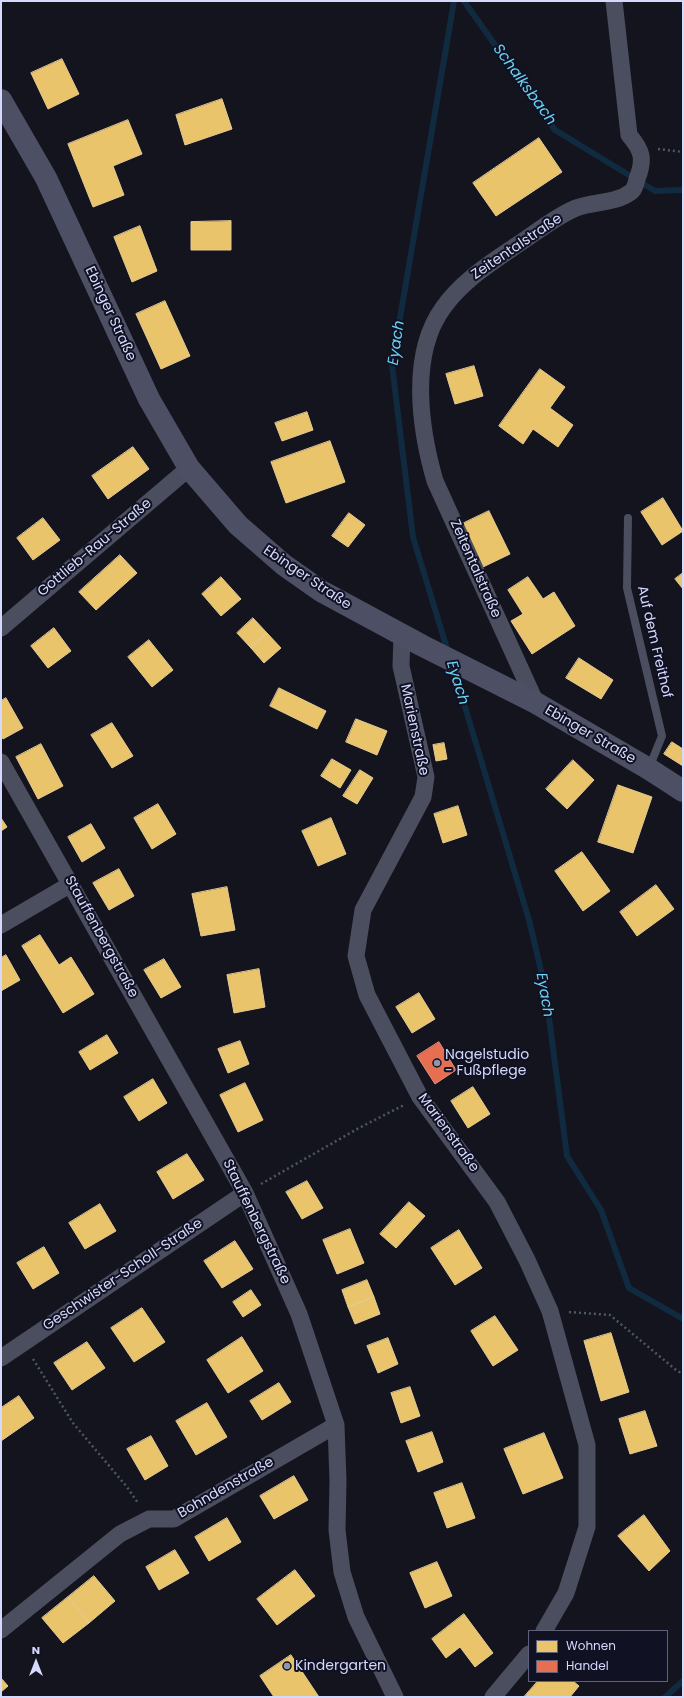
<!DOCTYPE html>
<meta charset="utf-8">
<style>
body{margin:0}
#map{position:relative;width:684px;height:1698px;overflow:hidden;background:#14141e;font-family:Poppins,sans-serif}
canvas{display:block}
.frame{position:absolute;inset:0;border:2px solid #d5d9fc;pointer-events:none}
.legend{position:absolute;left:528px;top:1630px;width:140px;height:52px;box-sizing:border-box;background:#101122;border:1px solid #5f6179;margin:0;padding:5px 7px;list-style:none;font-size:12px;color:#d5d9fc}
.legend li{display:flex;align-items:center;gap:8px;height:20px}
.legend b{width:20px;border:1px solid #5f6179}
.north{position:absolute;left:16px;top:1642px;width:40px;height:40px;-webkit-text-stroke:3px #101122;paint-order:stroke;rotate:0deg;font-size:11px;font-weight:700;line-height:16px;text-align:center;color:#d5d9fc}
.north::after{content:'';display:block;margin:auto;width:14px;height:18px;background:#d5d9fc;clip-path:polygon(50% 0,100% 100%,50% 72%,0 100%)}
</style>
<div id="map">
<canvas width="684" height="1698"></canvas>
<div class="frame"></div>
<ul class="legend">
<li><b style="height:11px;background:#e9c46a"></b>Wohnen</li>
<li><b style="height:11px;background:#e76f51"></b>Handel</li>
</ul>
<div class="north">N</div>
</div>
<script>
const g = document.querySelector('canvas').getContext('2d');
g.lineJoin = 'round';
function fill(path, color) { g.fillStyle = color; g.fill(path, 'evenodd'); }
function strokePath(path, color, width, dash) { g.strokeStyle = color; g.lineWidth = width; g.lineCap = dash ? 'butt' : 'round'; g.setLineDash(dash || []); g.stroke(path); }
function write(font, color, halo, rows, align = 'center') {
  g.font = font + ' Poppins,sans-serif'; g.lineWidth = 4; g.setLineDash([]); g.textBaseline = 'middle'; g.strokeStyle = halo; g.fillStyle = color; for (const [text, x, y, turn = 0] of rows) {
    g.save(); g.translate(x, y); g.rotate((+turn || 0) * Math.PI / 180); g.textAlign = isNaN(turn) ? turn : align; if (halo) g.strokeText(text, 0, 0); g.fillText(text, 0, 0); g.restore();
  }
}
const homes = new Path2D(`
 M62,59L79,94L48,109L31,73Z
 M222,99L232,129L185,145L176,115Z
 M128,120L142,154L113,166L124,195L93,207L68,144Z
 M539,138L562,172L496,216L473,183Z
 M231,221V250H191V222Z
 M140,226L157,271L132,282L114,237Z
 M165,301L190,356L161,369L136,314Z
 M474,366L483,396L455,404L446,374Z
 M540,369L565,387L550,408L573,425L558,447L533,429L523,444L499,426Z
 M307,412L313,430L282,441L275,423Z
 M330,441L345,482L286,503L271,462Z
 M133,447L149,469L108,499L92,476Z
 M663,498L683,531L662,545L641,512Z
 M489,511L510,554L483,567L462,524Z
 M349,513L365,525L348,547L332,536Z
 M43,518L60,540L33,560L17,538Z
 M120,555L137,573L96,610L79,592Z
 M683,573V589L675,579Z
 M221,577L241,599L221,616L202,594Z
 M528,577L543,599L554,592L575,626L532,654L511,621L523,614L508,590Z
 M253,618L267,633L251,648L237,633Z
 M54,628L71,651L48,668L31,646Z
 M267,633L281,648L264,663L251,648Z
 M149,640L173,670L152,687L128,657Z
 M579,658L613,680L601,699L566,678Z
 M279,688L326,711L317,729L270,706Z
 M6,698L23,728L3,739L1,736V701Z
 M356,719L387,731L377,755L346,742Z
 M112,723L133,756L112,768L91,735Z
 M672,742L683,749V766L664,754Z
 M444,743L447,759L436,761L433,745Z
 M41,744L63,786L38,799L16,757Z
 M332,759L351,770L340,788L321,776Z
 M573,760L594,780L567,809L546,789Z
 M360,770L373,778L357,804L343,796Z
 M618,785L652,797L633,853L598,842Z
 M158,804L176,834L152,849L134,818Z
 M458,806L467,835L443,843L434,814Z
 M1,818L7,827L1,831Z
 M331,818L346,854L318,866L302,831Z
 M91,824L105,848L82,862L68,837Z
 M582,852L610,891L583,911L555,871Z
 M119,869L134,896L109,910L93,883Z
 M656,885L674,909L637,936L620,912Z
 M227,887L235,930L201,936L192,894Z
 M40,935L59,965L71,957L94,994L63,1013L22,946Z
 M6,955L20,980L1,991V958Z
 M164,959L181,987L161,998L144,970Z
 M259,969L265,1007L234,1013L227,975Z
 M419,993L435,1019L412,1033L396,1007Z
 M107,1035L118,1053L90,1070L79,1052Z
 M240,1041L249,1064L228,1073L218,1049Z
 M153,1079L167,1103L139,1121L124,1097Z
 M245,1083L263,1120L238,1132L220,1095Z
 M473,1087L490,1114L468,1128L451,1101Z
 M187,1154L204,1180L173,1199L157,1172Z
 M307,1181L323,1208L302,1219L286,1192Z
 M409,1202L425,1216L396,1248L380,1234Z
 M100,1204L116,1231L85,1249L69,1223Z
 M350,1229L364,1263L337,1274L323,1240Z
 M459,1230L482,1268L455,1285L431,1248Z
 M235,1241L253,1269L222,1288L204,1261Z
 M44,1247L59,1273L33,1289L17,1263Z
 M367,1280L374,1297L348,1307L342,1290Z
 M251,1290L261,1305L243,1317L233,1302Z
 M374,1297L380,1314L355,1324L348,1307Z
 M142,1308L165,1342L134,1362L111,1328Z
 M495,1316L518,1350L493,1366L471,1331Z
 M611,1333L629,1392L601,1401L584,1341Z
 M242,1337L263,1371L228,1393L207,1360Z
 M388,1338L398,1364L378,1373L367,1346Z
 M87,1342L105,1368L72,1390L54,1363Z
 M279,1383L291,1402L262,1420L250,1401Z
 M410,1387L420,1416L401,1423L391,1393Z
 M19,1396L34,1418L1,1441V1408Z
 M207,1403L227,1437L196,1455L176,1421Z
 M645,1411L657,1446L630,1454L619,1419Z
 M432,1432L443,1462L418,1472L406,1441Z
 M544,1433L563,1478L523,1494L504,1449Z
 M151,1436L168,1466L145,1480L127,1449Z
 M294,1476L308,1500L274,1519L260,1496Z
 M462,1483L475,1518L447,1528L434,1493Z
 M644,1515L670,1551L649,1571L618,1536Z
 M227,1518L241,1542L209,1561L195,1537Z
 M175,1550L189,1573L159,1590L146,1567Z
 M437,1562L452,1596L425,1608L410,1573Z
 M295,1570L315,1596L277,1625L257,1599Z
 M94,1576L115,1601L89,1623L68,1597Z
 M68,1597L89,1623L63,1643L42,1618Z
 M464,1614L493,1653L475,1667L460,1647L446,1658L432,1639Z
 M291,1655L319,1697H274L260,1676Z
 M1,1678L8,1686L1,1692Z
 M538,1681H573L579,1686L570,1697H524Z`);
fill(homes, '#e9c46a');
strokePath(homes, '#e3ca96', 1);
const shops = new Path2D(`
 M439,1042L456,1070L435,1084L417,1056Z`);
fill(shops, '#e76f51');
strokePath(shops, '#e28f84', 1);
strokePath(new Path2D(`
 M464,1L555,130L655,191L683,190
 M448,652L413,537L392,365L454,1
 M453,667L529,920L545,987L567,1156L601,1210L629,1288L683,1319
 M665,1697L683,1681`), '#102b3f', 6);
strokePath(new Path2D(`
 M658,149L683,152
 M261,1184L359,1128L404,1105
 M569,1312L610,1315L676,1370L683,1374
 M33,1359L73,1423L127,1487L138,1503`), '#4a5a60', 2.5, [2, 3]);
strokePath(new Path2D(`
 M628,518L627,588L662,736L649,768`), '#4a4e5f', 8);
strokePath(new Path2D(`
 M1,628L189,468
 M402,635L401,666L426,777L423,797L363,910L356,956L367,995L420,1097L497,1202L527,1260L550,1311L587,1445V1527L566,1593L544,1631
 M536,703L435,481C420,429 409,355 443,308C461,282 489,264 514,247C533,235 556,216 576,208C594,201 615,204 631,192C635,189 636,183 637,179C645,159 642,150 629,135L614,1
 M1,762L245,1193L299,1314L336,1425L338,1481L337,1530L342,1572L356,1617L395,1697
 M1,925L71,884
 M1,1358L245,1193
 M1,1630L120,1534L149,1519H174L336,1425
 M493,1697L529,1654`), '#4a4e5f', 17);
strokePath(new Path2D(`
 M1,100L46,178L149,399L189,468L238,525L284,565L321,591L421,645L536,703L649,769L683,791`), '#4d5064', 22);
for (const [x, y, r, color] of [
 [437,1063,4,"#9194ae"],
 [287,1666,4,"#9194ae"]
]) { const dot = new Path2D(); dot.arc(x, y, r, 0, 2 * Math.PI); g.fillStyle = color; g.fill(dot); strokePath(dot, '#101122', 1.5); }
write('14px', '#d5d9fc', '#101122', [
 ["Zeitentalstraße",517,247,-34],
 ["Ebinger Straße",110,314,65],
 ["Gottlieb-Rau-Straße",95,548,-40],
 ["Zeitentalstraße",475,569,66],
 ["Ebinger Straße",307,578,34],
 ["Auf dem Freithof",654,642,77],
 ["Marienstraße",414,730,78],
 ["Ebinger Straße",590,735,30],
 ["Stauffenbergstraße",101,937,61],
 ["Marienstraße",448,1133,54],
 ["Stauffenbergstraße",256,1222,64],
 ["Geschwister-Scholl-Straße",123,1275,-34],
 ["Bohndenstraße",226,1488,-30]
]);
write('14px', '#d5d9fc', '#101122', [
 ["Nagelstudio",445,1055],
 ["- Fußpflege",445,1071],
 ["Kindergarten",295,1666]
], 'left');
write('italic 15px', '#6bd3f3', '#101122', [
 ["Schalksbach",524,85,54],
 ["Eyach",397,343,-82],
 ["Eyach",457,683,73],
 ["Eyach",544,995,80]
]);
</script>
